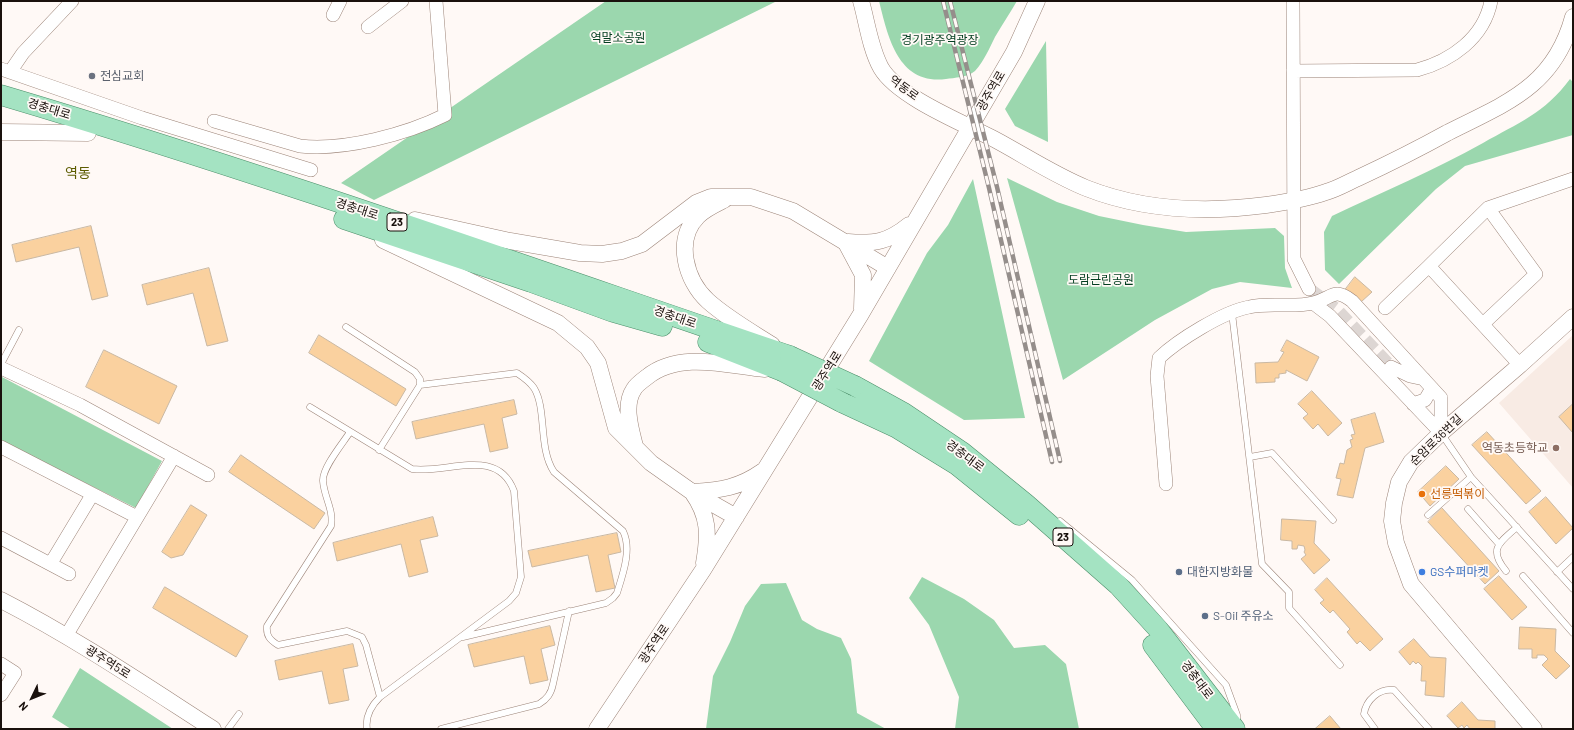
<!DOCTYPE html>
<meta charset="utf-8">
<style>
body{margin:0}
#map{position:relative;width:1574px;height:730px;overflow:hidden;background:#fff9f6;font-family:Barlow,sans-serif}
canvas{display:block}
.frame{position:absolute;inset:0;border:2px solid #1a110d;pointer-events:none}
.north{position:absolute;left:12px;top:678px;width:40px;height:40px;-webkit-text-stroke:3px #fff9f6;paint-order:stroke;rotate:227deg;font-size:11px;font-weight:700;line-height:16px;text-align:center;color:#1a110d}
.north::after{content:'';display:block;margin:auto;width:14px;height:18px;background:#1a110d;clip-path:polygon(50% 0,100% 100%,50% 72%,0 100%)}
</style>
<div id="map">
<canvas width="1574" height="730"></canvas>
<div class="frame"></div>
<div class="north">N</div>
</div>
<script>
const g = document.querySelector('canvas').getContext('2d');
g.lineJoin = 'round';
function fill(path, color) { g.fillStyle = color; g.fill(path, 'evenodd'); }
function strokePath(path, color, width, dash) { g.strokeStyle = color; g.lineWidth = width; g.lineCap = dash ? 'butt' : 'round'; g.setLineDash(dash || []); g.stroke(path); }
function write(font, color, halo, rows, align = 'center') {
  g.font = font + ' Barlow,"Noto Sans KR",sans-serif'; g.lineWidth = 3.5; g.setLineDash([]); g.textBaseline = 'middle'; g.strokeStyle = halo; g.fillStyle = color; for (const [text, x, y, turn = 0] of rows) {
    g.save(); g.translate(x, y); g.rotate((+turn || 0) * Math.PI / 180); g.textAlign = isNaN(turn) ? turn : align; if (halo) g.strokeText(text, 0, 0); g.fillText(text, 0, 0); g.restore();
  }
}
fill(new Path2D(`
 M1573,335V488L1499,403Z`), '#f8ebe4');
fill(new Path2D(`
 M606,1H777L374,200L341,183Z
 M879,1H1017C1010,13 1002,25 995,37C989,49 984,61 975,71C968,77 954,78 946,79C898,85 888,37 879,1Z
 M1046,41L1048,142L1015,126L1005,109Z
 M1570,79L1573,82V135L1465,166L1436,189L1339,284L1325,270L1324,232L1332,216C1383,192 1434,170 1483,143C1518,123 1545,113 1570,79Z
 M1007,178L1057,202L1099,216L1143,225L1186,232L1275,228L1284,236L1285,268L1292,288L1240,282L1212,289L1155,320L1063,380Z
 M973,179L1025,418L964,420L869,361L927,253L948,225Z
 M2,377L162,461L136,508L1,441Z
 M922,577L964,599L994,620L1014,648L1045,645L1066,664L1079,729H955L959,697L929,625L909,598Z
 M786,583L802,620L817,629L841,638L851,659L857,713L886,729H706L713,676L730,642L745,606L761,584Z
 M80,668L173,729H71L52,717Z`), '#9bd7ae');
const building = new Path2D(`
 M91,226L108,296L92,300L79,247L16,262L12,245Z
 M209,268L228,341L207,346L193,293L147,305L142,285Z
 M1355,277L1372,292L1361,302L1345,290Z
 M319,335L406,389L396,406L309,353Z
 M1287,340L1319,357L1307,381L1286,370V373L1279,374V378H1275V382L1256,383L1255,363L1278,362L1284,352L1281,351Z
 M104,350L177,386L159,424L86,387Z
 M1312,391L1342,423L1328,436L1318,424L1313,429L1303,418L1308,414L1298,404Z
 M514,400L517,414L502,418L508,448L490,452L484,424L416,439L412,422Z
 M1573,404V433L1559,417Z
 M1375,413L1384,442L1365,448L1353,498L1337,495L1341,479L1336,478L1340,463L1344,464L1347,450L1352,447L1350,440L1353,439L1351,435L1355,434L1351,420Z
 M1487,432L1541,491L1526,504L1472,445Z
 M241,455L325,513L314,529L229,472Z
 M1446,466L1459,479L1430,506L1418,492Z
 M1546,497L1573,528L1556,544L1529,512Z
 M191,505L207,515L183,555L171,558L162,552Z
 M1442,508L1499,571L1485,584L1428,522Z
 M433,517L438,536L420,540L428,572L409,577L401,544L337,561L333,543Z
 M1282,519L1316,521L1314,543L1330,560L1314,574L1301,559L1306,555L1304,552L1305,550L1304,546L1298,545L1297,549H1292V541L1281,540Z
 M617,533L621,552L608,555L615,588L596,592L588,555L532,567L528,551Z
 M1499,576L1527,607L1512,620L1484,589Z
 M1327,578L1383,639L1370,651L1360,641L1357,644L1347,632L1350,629L1333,610L1330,613L1320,603L1324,600L1315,590Z
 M165,587L248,636L236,657L153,608Z
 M550,626L555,645L541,649L548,680L530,684L524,656L474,667L468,645Z
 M1520,627L1556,629L1555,651L1570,666L1556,679L1542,665L1548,659L1544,655H1537V658H1532V649H1519Z
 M1414,639L1430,657L1446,658L1444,697L1425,695L1426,681H1421L1422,666L1418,662L1416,664L1413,661L1410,665L1399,652Z
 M353,644L358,666L343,669L349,700L329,704L322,671L279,680L275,661Z
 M1462,702L1478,720L1495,721V729H1470L1467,725L1464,728L1462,725L1458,728L1447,716Z
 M1330,716L1341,729H1315Z`);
fill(building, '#fad19f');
strokePath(building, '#c9b8a3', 1);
strokePath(new Path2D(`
 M1309,289L1336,309L1391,367`), '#ddd6d3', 13, [13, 6]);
const service = new Path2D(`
 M1232,313L1262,564L1289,592V608L1340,665
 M346,327L415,372L420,379V385L379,450
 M1,364L19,330
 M420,385L517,373C523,377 530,382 534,388C547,409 538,448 554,472L623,531C632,549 623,574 617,593L613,598L606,603L463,637
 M310,407L412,469C448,474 497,446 514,491L521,577L516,593L509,601L380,697C371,706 365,716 367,729
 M350,432C343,443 322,468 323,481C324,497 334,510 331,526L267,626C266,636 270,640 278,645L347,631L362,637L366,645L380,697
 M1441,433L1471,477L1573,589
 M1250,457L1272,453L1333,520
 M1468,509L1498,543
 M1428,515L1471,477
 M1060,521L1132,580L1226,685L1237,715V723
 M1506,571C1488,549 1499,543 1517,527
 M1557,572L1573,557
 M1523,576L1573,633
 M228,729L239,714
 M441,729L539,704C547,699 551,694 553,684L569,611
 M1375,729L1364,714C1366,700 1379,688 1394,690L1429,729`);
const minor = new Path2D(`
 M1293,1L1294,259L1309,289
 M333,15L340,1
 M368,27L402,1
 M1,69L142,118L311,170
 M1293,71L1417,70C1451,61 1484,38 1491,1
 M10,72L23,53L72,1
 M214,121L300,146C344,151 407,134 445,115L436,1
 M1313,303L1330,316L1441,433
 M1385,308L1429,266
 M1484,323L1536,274L1488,208
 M1520,365L1429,266L1488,208L1573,179
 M1391,367L1410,376L1424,379
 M1,368L80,405L208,475
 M1413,404L1425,400L1432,388
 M1,447L137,517
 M1166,484L1157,376L1159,358C1178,340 1223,312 1249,307C1270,302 1293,308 1313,303C1332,299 1333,286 1352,301L1441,398V433
 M1,538L69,574
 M51,563L92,495
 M66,636L174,456
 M1,664L15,673L1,695`);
const tertiary = new Path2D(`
 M861,1C867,22 870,48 881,68C898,97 963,123 994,139C1024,155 1054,175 1086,188C1144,211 1205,213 1266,205C1287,202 1306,199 1326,192C1337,189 1347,183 1358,178C1388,164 1418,149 1447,133C1506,103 1554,87 1573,17
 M1,132L88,133
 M724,200C716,204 705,209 698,216C674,240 686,281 708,301C727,318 750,331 772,345
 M415,220L510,241L580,253L602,254L622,251L642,244L696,203L711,197H751L793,211L888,268
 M383,240L558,323L587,347L598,363L616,428L651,463L692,492L736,517
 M848,242C875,244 888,242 909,225
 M847,245L863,275L862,309
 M635,446C631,430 623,405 634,389C636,385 643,380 647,377C679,351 726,365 765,369
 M692,492C709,516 709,534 704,563
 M692,492C721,490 739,488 763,471
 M1,600C75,638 143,684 213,729
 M597,729L703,570L861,314L1014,52L1037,1
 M1534,729L1411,584L1396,543L1392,521L1394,503L1399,482L1411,462L1441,433L1520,365L1573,317`);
const primary = new Path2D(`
 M1,95C267,174 528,267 790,356
 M344,219L531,282L613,312L662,326
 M708,342L782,371
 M855,386L904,413L962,452L1026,504L1118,585L1158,629L1235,729
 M841,402L897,428L957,465L1019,515
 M1153,645L1216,729`);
strokePath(service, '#9c8478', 7);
strokePath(minor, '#9c8478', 14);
strokePath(tertiary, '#9c8478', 17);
strokePath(primary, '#4c8e69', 21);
strokePath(service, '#fff', 6);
strokePath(minor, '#fff', 13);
strokePath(tertiary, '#fff', 16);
strokePath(primary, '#a4e3c2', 20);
const rail = new Path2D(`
 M943,1L989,188L1052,462
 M950,1L997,187L1060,461`);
strokePath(rail, '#958e8b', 4.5);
strokePath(rail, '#fff9f6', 3, [9]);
const primaryBridge = new Path2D(`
 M790,356L855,386
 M782,371L841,402`);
strokePath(primaryBridge, '#4c8e69', 21, []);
strokePath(primaryBridge, '#a4e3c2', 20);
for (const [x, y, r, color] of [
 [92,76,4,"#6b7280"],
 [1556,448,4,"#8d6e63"],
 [1422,494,4,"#e8710a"],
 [1179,572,4,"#5c6f8a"],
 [1422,572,4,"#3f7fe0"],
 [1205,616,4,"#5c6f8a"]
]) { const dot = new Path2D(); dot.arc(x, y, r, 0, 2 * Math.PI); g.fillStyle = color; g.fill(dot); strokePath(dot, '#fff9f6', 1.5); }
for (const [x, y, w] of [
 [397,222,20],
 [1063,537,20]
]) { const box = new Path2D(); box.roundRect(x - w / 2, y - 9, w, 18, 3); g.fillStyle = '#fff9f6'; g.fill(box); strokePath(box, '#1a110d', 1); }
write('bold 11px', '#1a110d', null, [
 ["23",397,222],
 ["23",1063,537]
]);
write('12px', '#023d1f', '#fff9f6', [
 ["역말소공원",618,38],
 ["경기광주역광장",940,40],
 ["도람근린공원",1101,280]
]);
write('12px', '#5b616d', '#fff9f6', [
 ["전심교회",100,76]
], 'left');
write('12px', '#1a110d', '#fff9f6', [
 ["역동로",904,88,36],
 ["광주역로",991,91,-60],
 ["경충대로",49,109,17],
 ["경충대로",357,209,18],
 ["경충대로",675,317,19],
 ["광주역로",827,371,-58],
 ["순암로36번길",1436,440,-44],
 ["경충대로",965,456,37],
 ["광주역로",654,644,-56],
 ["광주역5로",108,662,32],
 ["경충대로",1197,680,53]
]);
write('12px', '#785e54', '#fff9f6', [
 ["역동초등학교",1548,448]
], 'right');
write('12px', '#c56008', '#fff9f6', [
 ["선릉떡볶이",1430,494]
], 'left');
write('12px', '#4e5e75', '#fff9f6', [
 ["대한지방화물",1187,572],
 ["S-Oil 주유소",1213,616]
], 'left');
write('12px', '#366cbe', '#fff9f6', [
 ["GS수퍼마켓",1430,572]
], 'left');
write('14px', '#5c5c00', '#fff9f6', [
 ["역동",78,173]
]);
</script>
